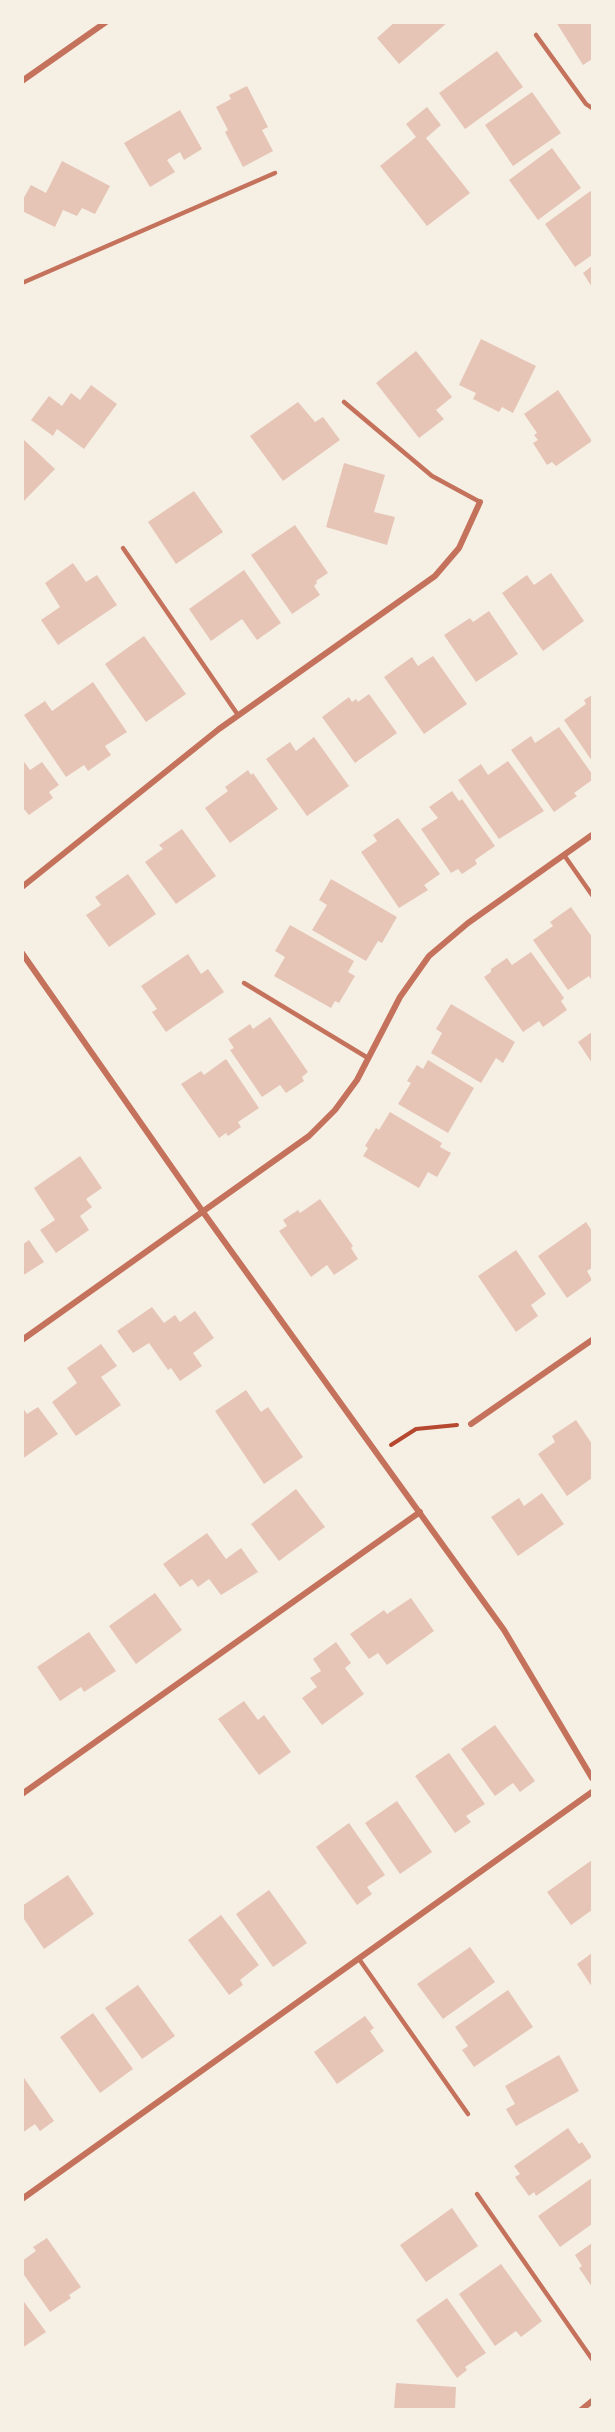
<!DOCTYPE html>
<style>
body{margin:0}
#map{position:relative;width:615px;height:2432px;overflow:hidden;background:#f6efe4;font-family:Figtree,sans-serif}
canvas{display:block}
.frame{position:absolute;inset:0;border:24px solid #f6efe4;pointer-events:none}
</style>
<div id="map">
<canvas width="615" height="2432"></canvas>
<div class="frame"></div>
</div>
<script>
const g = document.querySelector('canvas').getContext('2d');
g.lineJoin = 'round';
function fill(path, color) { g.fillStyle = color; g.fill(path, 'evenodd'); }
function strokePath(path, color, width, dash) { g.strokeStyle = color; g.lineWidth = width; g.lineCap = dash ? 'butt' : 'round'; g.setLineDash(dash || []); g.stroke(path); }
fill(new Path2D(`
 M395,22H448L399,64L377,38Z
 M556,22H592V59L583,65Z
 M497,51L523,87L465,129L439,93Z
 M247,86L268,127L262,130L273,151L243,167L225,132L228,130L216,107L231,99L229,95Z
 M532,92L561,133L513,166L485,125Z
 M427,107L441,125L426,138L470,193L427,226L380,166L416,137L406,124Z
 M180,110L202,149L184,160L180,152L167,160L175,172L150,187L124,143Z
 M552,148L581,188L538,220L509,180Z
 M62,161L110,186L95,214L82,208L77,216L63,210L55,227L22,211V201L31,185L46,193Z
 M592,190V255L575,267L545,224Z
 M592,266V287L583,273Z
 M481,339L536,366L513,413L502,407L499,412L473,399L476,393L459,385Z
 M416,351L452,397L436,410L444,419L419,438L376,383Z
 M91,385L117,404L84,449L57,429L53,436L31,420L49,396L62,406L71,393L80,400Z
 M558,390L592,441L556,466L552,462L547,465L533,443L538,440L534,435L537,433L524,414Z
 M298,402L315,422L323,417L340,440L283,481L250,436Z
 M22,438L55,469L22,503Z
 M344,463L385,475L374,512L395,517L387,545L326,527Z
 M194,491L223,532L176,564L148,522Z
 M295,525L328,573L316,581L317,583L314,586L320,595L292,614L251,555Z
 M73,563L86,582L97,575L117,605L58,645L41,620L60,607L45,583Z
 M244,570L281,623L257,640L242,619L211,641L189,609Z
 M551,573L584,621L543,651L502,593L527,575L534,585Z
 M489,611L518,654L476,682L444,635L470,618L473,622Z
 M144,636L186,694L146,722L105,664Z
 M433,656L467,704L424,734L384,677L412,657L418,666Z
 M93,682L127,732L105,746L111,755L88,771L84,765L66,777L24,715L45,701L52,711Z
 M369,694L397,733L355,763L322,717L349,697L352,702L356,699L358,702Z
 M592,695V761L564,720L586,704L584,700Z
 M559,727L592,774V780L574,793L577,796L554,812L511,750L531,736L535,743Z
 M314,737L349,786L307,816L266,759L290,742L296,751Z
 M22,759L30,770L42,762L59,785L49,792L53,798L29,815L22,807Z
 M508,761L544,811L499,839L458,780L481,764L488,775Z
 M248,770L251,775L253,773L278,809L230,843L205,808L228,791L225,787Z
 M452,791L459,801L462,799L495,846L475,860L477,864L462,874L458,869L451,873L421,829L438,818L429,807Z
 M398,818L440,874L424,885L428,890L399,908L361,852L377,841L373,835Z
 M182,829L216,876L176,904L145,862L163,849L159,845Z
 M128,874L156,914L109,947L86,915L101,905L95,897Z
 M331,879L397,917L382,943L378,941L366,961L312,930L327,905L319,900Z
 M571,907L592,937V981L589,976L568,990L533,940L553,926L550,922Z
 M290,925L354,961L348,972L355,976L339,1003L335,1001L331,1008L274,976L285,957L275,951Z
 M531,952L564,998L561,1001L567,1010L543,1027L539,1021L523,1032L484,977L491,972V969L507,958L512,965Z
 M188,954L201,974L208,969L224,992L166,1032L152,1012L157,1009L141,986Z
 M451,1004L515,1042L503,1063L496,1058L481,1083L431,1053L442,1033L436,1029Z
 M270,1017L308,1072L302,1077L304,1081L286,1093L280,1085L262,1097L230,1050L234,1048L228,1039L250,1024L253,1029Z
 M592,1032V1063L578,1042Z
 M226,1059L259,1108L238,1122L241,1127L228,1136L226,1133L219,1138L181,1084L201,1071L204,1075Z
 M428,1060L474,1088L448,1133L398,1104L411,1083L407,1081L417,1065L423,1069Z
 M390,1112L442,1143L440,1147L451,1153L437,1177L428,1172L419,1188L363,1156L368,1148L365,1146L376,1128L379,1130Z
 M80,1156L102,1188L86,1199L92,1207L80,1216L89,1230L56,1253L40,1230L55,1220L34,1188Z
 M320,1199L353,1246L351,1248L358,1259L334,1275L327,1265L311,1277L279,1231L287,1226L283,1220L298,1210L300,1213Z
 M586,1222L592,1231V1268L587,1271L592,1280L567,1298L538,1256Z
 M29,1240L44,1262L22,1276V1245Z
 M516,1250L546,1294L531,1305L538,1316L516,1332L478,1276Z
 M152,1307L164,1323L175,1315L180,1322L195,1311L214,1338L193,1353L202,1366L180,1381L171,1368L168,1370L149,1343L133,1353L117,1331Z
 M101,1344L117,1366L101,1377L121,1405L76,1436L52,1402L77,1383L67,1368Z
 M246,1390L261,1412L268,1407L303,1457L264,1484L215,1411Z
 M22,1407L27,1414L38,1407L58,1434L22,1459Z
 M576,1420L592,1444V1478L567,1496L538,1454L555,1442L552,1436Z
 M296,1489L325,1527L279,1561L251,1524Z
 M542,1493L564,1524L518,1556L491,1517L519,1498L524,1506Z
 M207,1533L226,1559L241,1548L258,1572L221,1595L209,1579L198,1587L192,1579L180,1587L163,1564Z
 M155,1593L182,1630L136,1664L109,1626Z
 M411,1598L434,1631L387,1665L378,1653L369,1659L350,1634L384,1610L387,1614Z
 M89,1632L116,1671L84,1692L81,1687L60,1701L37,1667Z
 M336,1642L351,1663L345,1668L364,1694L322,1725L302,1698L317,1687L310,1678L321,1671L313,1659Z
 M244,1701L258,1720L264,1715L291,1752L259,1775L218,1719Z
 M495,1725L535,1781L520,1792L513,1783L495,1796L461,1749Z
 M449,1753L485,1804L466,1816L471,1822L455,1833L415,1776Z
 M397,1801L432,1852L400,1874L365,1823Z
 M349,1823L385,1875L367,1887L372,1894L357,1905L316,1847Z
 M592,1860V1910L571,1925L547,1892Z
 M68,1875L94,1914L44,1949L22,1916V1906Z
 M269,1890L307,1943L273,1967L236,1914Z
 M221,1915L259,1965L240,1980L243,1985L229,1995L188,1940Z
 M470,1947L495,1982L443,2019L417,1984Z
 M592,1953V1987L577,1964Z
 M138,1985L175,2036L142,2059L105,2008Z
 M508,1990L533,2027L474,2067L462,2050L468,2046L455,2027Z
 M93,2013L133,2069L100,2093L60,2037Z
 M365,2016L374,2028L370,2031L384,2051L337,2084L314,2052Z
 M559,2055L579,2091L516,2126L506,2109L515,2104L505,2086Z
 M22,2075L54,2121L40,2131L35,2124L22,2133Z
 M568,2128L579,2144L582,2142L592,2157L536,2196L534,2192L529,2196L515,2177L520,2174L514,2166Z
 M592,2178V2224L560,2247L538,2216Z
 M452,2208L478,2246L426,2282L400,2245Z
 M47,2238L81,2287L69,2295L71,2298L50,2312L22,2272V2261L36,2251L33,2247Z
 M592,2243V2287L579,2268L582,2266L575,2255Z
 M501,2264L542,2321L521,2337L516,2331L495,2346L459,2294Z
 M447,2298L486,2353L465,2367L467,2370L457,2378L416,2320Z
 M22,2299L46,2332L22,2348Z
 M396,2383L456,2387L455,2410H394Z`), '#e6c5b7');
strokePath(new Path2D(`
 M391,1445L416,1429L457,1425`), '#b5482f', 4);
strokePath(new Path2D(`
 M536,35L586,104L592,108
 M22,283L275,173
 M344,402L432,476L480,502
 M123,548L238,715
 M564,855L592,895
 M244,983L368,1058
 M359,1959L468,2114
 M477,2194L592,2359`), '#c5725c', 4.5);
strokePath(new Path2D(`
 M22,81L106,22
 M22,887L219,729L435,576L459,548L480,502
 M22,953L203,1212L504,1630L592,1778
 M22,1340L309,1136L335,1110L357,1080L400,997L429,956L468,923L592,835
 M471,1424L592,1340
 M22,1794L420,1512
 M22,2199L592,1792
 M581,2410L592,2401`), '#c5725c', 6);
</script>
